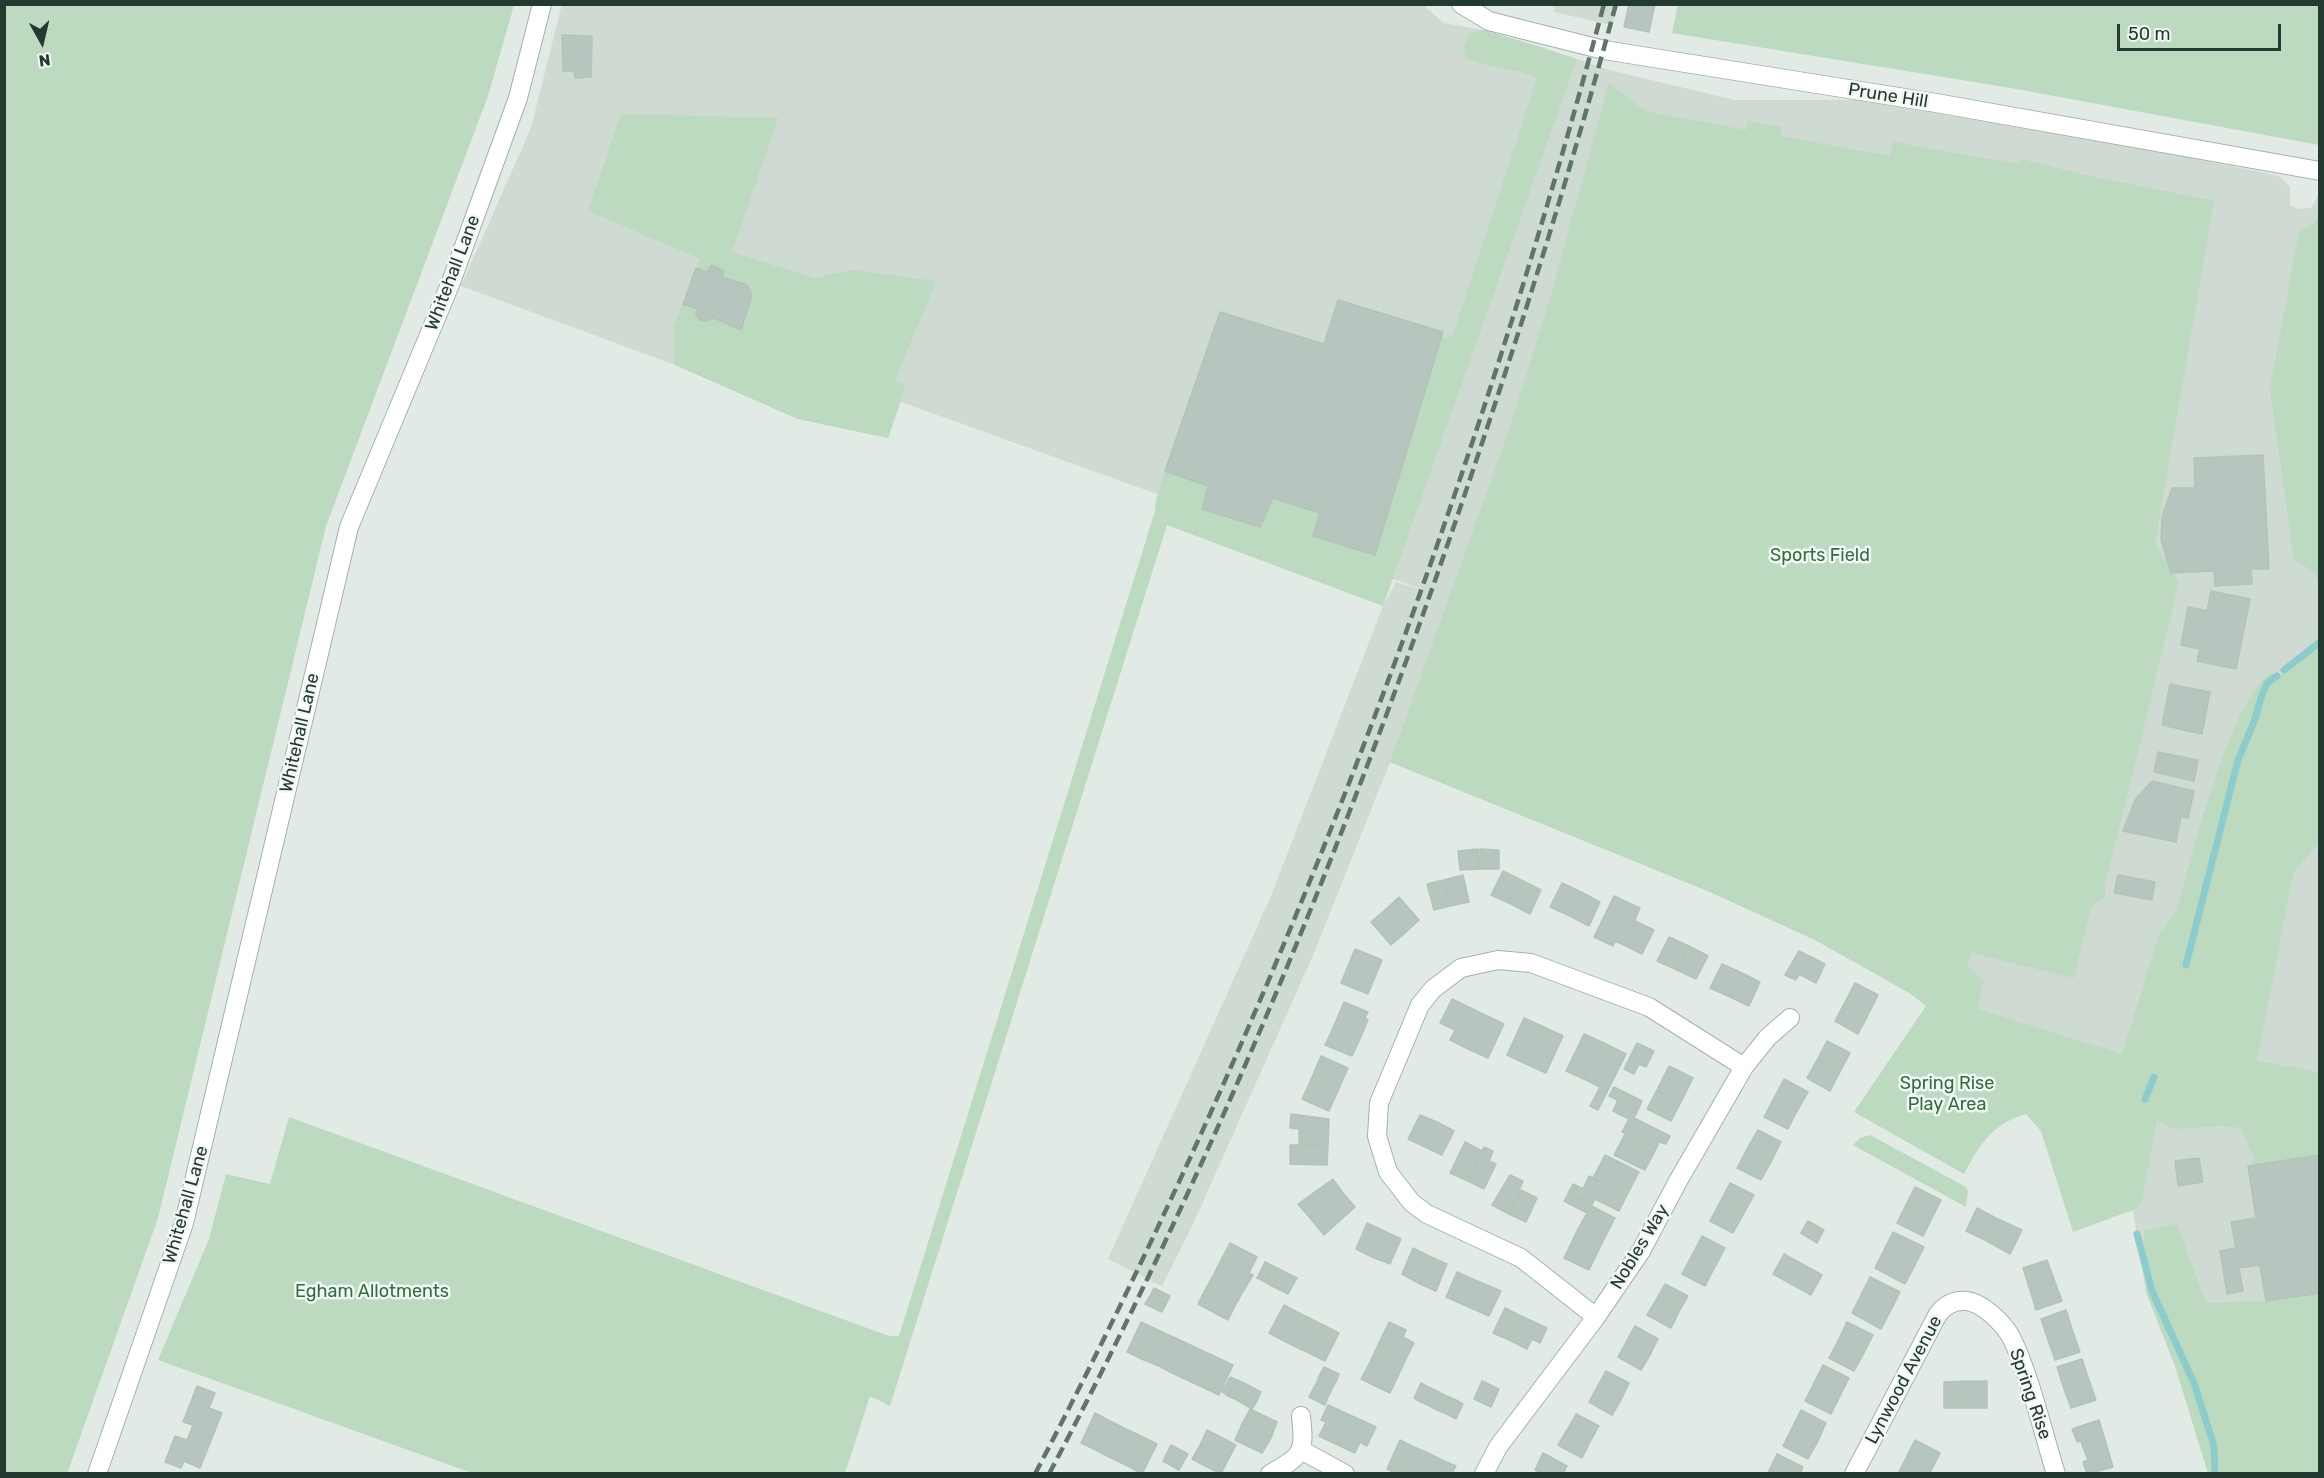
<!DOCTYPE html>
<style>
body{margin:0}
#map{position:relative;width:2324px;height:1478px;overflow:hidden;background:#e1eae5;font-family:Rubik,sans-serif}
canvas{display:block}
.frame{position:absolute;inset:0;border:6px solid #223a30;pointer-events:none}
.north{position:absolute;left:12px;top:12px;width:60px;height:60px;-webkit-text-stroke:4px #f1f7f3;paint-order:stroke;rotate:172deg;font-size:16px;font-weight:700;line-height:24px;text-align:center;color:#223a30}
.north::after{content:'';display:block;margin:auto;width:21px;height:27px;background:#223a30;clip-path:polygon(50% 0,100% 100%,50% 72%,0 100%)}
.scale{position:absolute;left:2117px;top:24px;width:164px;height:27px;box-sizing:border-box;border:3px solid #223a30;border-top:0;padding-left:8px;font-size:18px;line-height:21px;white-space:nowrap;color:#223a30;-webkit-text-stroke:4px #f1f7f3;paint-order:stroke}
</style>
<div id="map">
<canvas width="2324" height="1478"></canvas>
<div class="frame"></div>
<div class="north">N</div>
<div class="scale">50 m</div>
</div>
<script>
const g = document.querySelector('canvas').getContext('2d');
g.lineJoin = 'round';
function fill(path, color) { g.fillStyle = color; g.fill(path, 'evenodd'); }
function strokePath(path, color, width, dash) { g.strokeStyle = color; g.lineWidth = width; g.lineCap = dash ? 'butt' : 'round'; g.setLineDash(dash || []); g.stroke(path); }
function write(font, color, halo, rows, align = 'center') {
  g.font = font + ' Rubik,sans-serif'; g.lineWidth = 5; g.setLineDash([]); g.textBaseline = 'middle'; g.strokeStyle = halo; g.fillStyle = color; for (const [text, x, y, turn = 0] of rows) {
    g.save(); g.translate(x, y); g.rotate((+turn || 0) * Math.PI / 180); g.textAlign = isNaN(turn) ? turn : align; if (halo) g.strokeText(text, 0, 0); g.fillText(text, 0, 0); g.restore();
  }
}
fill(new Path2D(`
 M562,4L1423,5L1444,23L1484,30L1542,47L1609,70L1735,100H1856L2153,150L2279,176L2290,187V205L2298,209L2311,208L2319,194V1473H2208L2175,1366L2146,1292L2133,1210L2142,1102L1927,1006L1909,993L1815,940L1710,892L1390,762L1314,953L1193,1224L1162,1286L1108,1259L1271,896L1383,606L1396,582L1427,591L901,402L888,438L798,419L675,365L461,286L531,128Z
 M1556,5H1618L1612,25L1553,12Z`), '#cfdad3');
fill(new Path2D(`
 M1678,4L2319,5V145L2011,88L1672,33Z
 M4,5H514L488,96L326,526L158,1218L67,1474L4,1473Z
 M1484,30L1577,59L1383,606L1167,525L890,1406L870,1396L845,1473H472L158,1360L209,1239L226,1174L270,1184L289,1117L889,1336H899L1155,511L1156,500L1165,471L1208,486L1260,526L1273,498L1320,513L1313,536L1375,555L1442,337H1451L1456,326L1537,78C1514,66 1489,69 1466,58L1464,47L1470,33Z
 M1609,83L1645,111L1746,130L1748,121L1781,127L1780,136L1890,156L1893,142L2018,164L2021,159L2085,175L2214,201L2155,543L2179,582L2105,886V896L2091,908L2074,978L1972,953L1967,966L1984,981L1977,1009L2122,1054L2160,932L2177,911C2190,861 2231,696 2272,672L2278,679L2319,641V843L2293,873L2257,1061L2319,1072V1155L2248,1166L2255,1161L2241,1128L2223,1126L2173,1129L2157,1120L2141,1204L2133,1210L2073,1232L2041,1131L2026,1114C1993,1123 1979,1145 1964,1174L1854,1112L1926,1006L1910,993L1815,940L1710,892L1390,762L1507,436L1548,306Z
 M621,114L778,118L732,252L815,278L851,270L936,281L895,381L905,385L888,438L798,419L675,365L674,326L700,259L588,211Z
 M2319,219V582L2311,570L2294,560L2270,388L2299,233Z
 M1870,1135L1966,1187L1968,1192L1966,1207L1853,1145L1860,1138Z
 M2177,1224L2206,1303L2266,1301L2319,1293V1473H2208L2175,1366L2146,1292L2144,1231Z`), '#bbdabf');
strokePath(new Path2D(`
 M2284,670L2320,642
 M2186,965L2238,760L2254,722L2262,695L2267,683L2277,676
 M2145,1099L2154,1077
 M2137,1234L2152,1291L2194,1383L2214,1446L2215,1474`), '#8ccccc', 7);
const building = new Path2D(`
 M1629,4H1655L1649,32L1624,27Z
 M562,35L592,36L591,77L575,78L574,71H563Z
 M712,265L724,271L722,277L747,285L752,295L741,330L714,318L706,321L700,320L696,314L697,309L683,304L696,268L707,272Z
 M1338,300L1443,332L1375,555L1313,536L1320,513L1273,498L1260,527L1202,509L1208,486L1165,471L1220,312L1324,344Z
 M2263,455L2269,569H2251L2252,584L2215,586L2214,571L2171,573L2161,540L2162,517L2172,488H2195L2194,458Z
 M2211,591L2250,599L2236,669L2197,661L2200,649L2181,645L2188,607L2207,611Z
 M2170,684L2210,692L2202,734L2162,725Z
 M2158,752L2198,760L2194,781L2154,772Z
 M2152,781L2194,791L2188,818L2181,817L2176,842L2123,831L2135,800Z
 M1478,849L1479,869L1460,870L1458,851Z
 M1480,849L1499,850V869H1480Z
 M1503,871L1523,881L1511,904L1491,895Z
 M1463,875L1469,902L1450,906L1444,880Z
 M2118,875L2155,882L2152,900L2114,893Z
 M1444,880L1450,906L1434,910L1427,884Z
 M1523,881L1541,890L1530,914L1511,904Z
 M1562,883L1581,892L1570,916L1550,907Z
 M1581,892L1600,902L1589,926L1570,916Z
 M1614,896L1640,908L1624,945L1615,941L1613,946L1594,937Z
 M1399,897L1419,920L1405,933L1385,910Z
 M1385,910L1405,933L1391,945L1371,922Z
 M1635,921L1654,930L1642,954L1624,945Z
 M1669,937L1689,946L1677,970L1657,961Z
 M1689,946L1708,956L1696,979L1677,970Z
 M1355,949L1382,960L1375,977L1348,966Z
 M1799,951L1809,956L1796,980L1785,975Z
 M1809,956L1825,964L1816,983L1799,974Z
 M1722,964L1742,973L1730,997L1710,988Z
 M1348,966L1375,977L1368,994L1341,983Z
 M1742,973L1760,982L1749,1006L1730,997Z
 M1855,983L1878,995L1868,1015L1845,1002Z
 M1452,999L1485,1015L1468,1049L1450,1040L1455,1030L1440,1023Z
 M1344,1002L1368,1012L1365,1018L1368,1020L1360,1039L1333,1028Z
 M1845,1002L1868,1015L1858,1034L1835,1021Z
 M1485,1015L1504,1024L1488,1058L1468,1049Z
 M1524,1018L1544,1027L1526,1064L1507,1055Z
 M1544,1027L1563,1036L1546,1073L1526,1064Z
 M1333,1028L1360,1039L1352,1056L1325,1045Z
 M1584,1034L1602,1042L1584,1079L1566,1071Z
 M1827,1041L1850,1053L1840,1072L1817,1060Z
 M1602,1042L1626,1054L1598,1110L1590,1106L1600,1087L1584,1079Z
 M1637,1043L1654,1051L1646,1067L1639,1064L1634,1074L1624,1069Z
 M1321,1056L1348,1068L1337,1093L1310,1082Z
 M1817,1060L1840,1072L1830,1091L1807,1078Z
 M1669,1066L1693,1078L1681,1102L1657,1090Z
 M1784,1079L1808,1092L1797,1111L1774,1098Z
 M1310,1082L1337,1093L1329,1111L1302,1099Z
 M1614,1087L1642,1101L1638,1110L1609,1096Z
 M1657,1090L1681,1102L1671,1121L1647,1109Z
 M1774,1098L1797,1111L1788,1129L1764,1117Z
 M1618,1100L1638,1110L1634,1118L1670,1136L1666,1144L1659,1142L1656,1149L1622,1132L1629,1119L1613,1111Z
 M1291,1114L1329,1119L1328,1145L1299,1144V1129L1290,1128Z
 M1420,1115L1437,1122L1425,1147L1408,1139Z
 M1437,1122L1454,1131L1442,1155L1425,1147Z
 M1758,1130L1781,1142L1771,1162L1747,1149Z
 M1625,1134L1656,1149L1645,1170L1614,1155Z
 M1465,1142L1482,1151L1468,1181L1450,1173Z
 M1290,1145H1328L1327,1165L1290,1164Z
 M1484,1147L1493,1151L1489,1161L1496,1164L1484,1189L1468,1181Z
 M1747,1149L1771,1162L1761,1180L1737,1168Z
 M1605,1155L1639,1172L1627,1195L1593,1178Z
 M2320,1155V1293L2266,1301L2260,1265L2239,1268L2243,1291L2227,1294L2220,1251L2236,1248L2231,1222L2256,1218L2248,1166Z
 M2199,1158L2203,1182L2178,1186L2175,1161Z
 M1510,1175L1523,1181L1509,1214L1492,1205Z
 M1589,1176L1627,1195L1619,1211L1595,1199L1592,1205L1568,1193L1573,1184L1583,1189Z
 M1333,1179L1343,1193L1310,1218L1298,1204Z
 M1730,1183L1754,1195L1743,1215L1720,1202Z
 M1915,1187L1941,1200L1932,1218L1906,1205Z
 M1521,1190L1537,1198L1526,1222L1509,1214Z
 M1343,1193L1355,1207L1324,1235L1310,1218Z
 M1568,1194L1615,1218L1603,1241L1578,1229L1587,1213L1564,1201Z
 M1720,1202L1743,1215L1733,1233L1710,1221Z
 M1906,1205L1932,1218L1923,1236L1897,1223Z
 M1977,1208L1996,1218L1985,1240L1966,1231Z
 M1996,1218L2022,1230L2010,1254L1985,1240Z
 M1808,1221L1824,1230L1817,1243L1801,1233Z
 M1367,1223L1384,1231L1372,1257L1356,1249Z
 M1578,1229L1603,1241L1589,1270L1564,1258Z
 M1384,1231L1401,1239L1390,1264L1372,1257Z
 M1893,1232L1924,1247L1915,1265L1884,1250Z
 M1702,1236L1725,1248L1715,1267L1692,1255Z
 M1230,1243L1257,1257L1249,1273L1222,1258Z
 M1413,1248L1431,1257L1420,1284L1402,1274Z
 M1884,1250L1915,1265L1905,1284L1875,1268Z
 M1784,1254L1822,1275L1811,1295L1773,1274Z
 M1692,1255L1715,1267L1705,1286L1682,1274Z
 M1431,1257L1447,1264L1436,1291L1420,1284Z
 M1222,1258L1253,1275L1244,1290L1214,1274Z
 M2047,1260L2055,1282L2030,1290L2023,1268Z
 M1265,1262L1273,1266L1265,1282L1257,1278Z
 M1273,1266L1281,1270L1272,1286L1265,1282Z
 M1281,1270L1289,1274L1280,1290L1272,1286Z
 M1457,1272L1475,1280L1464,1305L1446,1297Z
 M1214,1274L1244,1290L1235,1306L1205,1290Z
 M1289,1274L1297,1278L1288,1294L1280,1290Z
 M1870,1277L1900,1292L1891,1310L1861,1295Z
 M1475,1280L1501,1291L1489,1316L1464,1305Z
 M2055,1282L2062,1301L2036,1310L2030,1290Z
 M1665,1284L1688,1296L1679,1312L1656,1300Z
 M1154,1288L1170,1296L1166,1304L1150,1296Z
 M1205,1290L1235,1306L1228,1320L1198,1304Z
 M1861,1295L1891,1310L1881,1329L1852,1313Z
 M1150,1296L1166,1304L1162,1312L1145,1304Z
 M1656,1300L1679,1312L1671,1328L1647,1315Z
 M1284,1305L1301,1314L1286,1342L1269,1333Z
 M1505,1308L1521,1316L1509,1340L1493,1333Z
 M2066,1310L2073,1332L2048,1340L2041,1319Z
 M1301,1314L1311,1319L1296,1347L1286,1342Z
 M1521,1316L1547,1328L1540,1343L1532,1339L1527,1349L1509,1340Z
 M1311,1319L1323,1325L1309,1353L1296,1347Z
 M1141,1322L1158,1330L1144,1360L1127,1352Z
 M1389,1322L1406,1330L1403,1337L1414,1343L1406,1359L1378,1345Z
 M1847,1322L1873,1335L1864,1353L1838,1341Z
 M1323,1325L1339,1333L1325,1361L1309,1353Z
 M1635,1326L1658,1339L1650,1355L1626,1342Z
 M1158,1330L1173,1337L1159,1366L1144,1360Z
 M2073,1332L2080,1352L2055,1360L2048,1340Z
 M1173,1337L1186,1343L1172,1373L1159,1366Z
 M1838,1341L1864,1353L1854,1371L1829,1358Z
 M1626,1342L1650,1355L1641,1370L1618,1357Z
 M1186,1343L1201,1350L1187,1380L1172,1373Z
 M1378,1345L1406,1359L1398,1376L1370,1362Z
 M1201,1350L1216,1357L1202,1387L1187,1380Z
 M1216,1357L1233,1365L1219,1395L1202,1387Z
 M2082,1359L2089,1380L2064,1389L2057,1367Z
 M1370,1362L1398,1376L1390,1393L1361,1379Z
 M1823,1365L1849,1378L1840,1396L1814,1383Z
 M1324,1367L1339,1374L1336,1382L1320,1374Z
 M1606,1371L1629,1383L1621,1400L1597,1387Z
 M1320,1374L1336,1382L1332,1389L1317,1382Z
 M1230,1377L1237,1380L1228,1396L1222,1392Z
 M1237,1380L1246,1384L1237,1400L1228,1396Z
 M2089,1380L2096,1400L2071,1408L2064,1389Z
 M1482,1381L1499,1389L1491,1407L1474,1399Z
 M1966,1381V1408H1944V1382Z
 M1966,1381H1987V1408H1966Z
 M1317,1382L1332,1389L1328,1397L1313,1389Z
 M1421,1383L1428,1387L1421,1402L1414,1398Z
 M1814,1383L1840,1396L1831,1414L1805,1401Z
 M1246,1384L1261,1392L1257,1401L1241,1393Z
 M197,1386L215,1393L209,1408L222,1413L212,1438L191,1430L193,1425L183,1422Z
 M1428,1387L1435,1390L1428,1405L1421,1402Z
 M1597,1387L1621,1400L1612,1415L1589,1402Z
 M1313,1389L1328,1397L1325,1405L1309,1397Z
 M1435,1390L1442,1394L1435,1409L1428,1405Z
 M1241,1393L1257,1401L1252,1409L1237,1400Z
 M1442,1394L1449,1397L1442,1412L1435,1409Z
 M1449,1397L1456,1400L1449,1415L1442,1412Z
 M1456,1400L1463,1404L1456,1419L1449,1415Z
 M1328,1405L1352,1416L1338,1445L1319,1436L1326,1422L1321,1420Z
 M1250,1409L1277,1422L1271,1438L1242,1424Z
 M1801,1410L1826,1423L1818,1441L1792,1428Z
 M1095,1413L1110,1421L1096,1450L1081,1443Z
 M1576,1414L1599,1426L1590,1442L1567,1430Z
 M1352,1416L1376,1427L1367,1446L1360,1442L1355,1453L1338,1445Z
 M2099,1420L2106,1443L2084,1450L2081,1441L2077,1442L2072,1429Z
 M1110,1421L1126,1429L1111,1458L1096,1450Z
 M1242,1424L1271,1438L1262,1453L1235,1440Z
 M1792,1428L1818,1441L1808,1459L1783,1446Z
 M1126,1429L1143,1437L1128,1466L1111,1458Z
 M191,1430L212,1438L200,1468L184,1461L181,1468L165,1462L175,1436L187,1440Z
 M1207,1430L1236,1445L1228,1460L1200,1445Z
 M1567,1430L1590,1442L1582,1458L1558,1445Z
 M1143,1437L1157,1444L1142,1474L1128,1466Z
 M1400,1440L1414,1447L1401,1474H1397L1387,1469Z
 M1915,1440L1940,1453L1931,1471L1906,1458Z
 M2106,1443L2113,1467L2087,1474L2083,1462L2088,1460L2084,1450Z
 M1171,1445L1188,1454L1179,1470L1163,1461Z
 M1200,1445L1228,1460L1221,1474L1192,1459Z
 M1414,1447L1428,1453L1418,1474H1401Z
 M1428,1453L1442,1460L1435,1474H1418Z
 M1543,1453L1567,1466L1563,1474H1542L1535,1470Z
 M1777,1454L1803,1467L1800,1474L1768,1473Z
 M1906,1458L1931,1471L1930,1474H1898Z
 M1442,1460L1456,1466L1452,1474H1435Z`);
fill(building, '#b6c5bd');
strokePath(building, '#b4c3ba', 1.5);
const minor = new Path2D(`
 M1461,4L1489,21L1604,50L1936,103L2320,171
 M1596,1317L1521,1258L1427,1214L1412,1203L1388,1172L1377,1136L1379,1103L1420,1005L1433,989L1461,968L1498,960L1531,963L1649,1007L1744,1067
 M1301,1450L1345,1474
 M97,1474L184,1223L349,527L451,282L518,98L542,4
 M1270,1474C1303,1455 1305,1453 1301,1416
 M1484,1474L1498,1447L1596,1317L1641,1251L1678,1181L1744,1067L1768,1037L1790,1018
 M1854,1474L1938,1314C1945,1305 1954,1300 1966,1301C1982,1302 2003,1323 2011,1337C2030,1375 2043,1433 2056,1474`);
strokePath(minor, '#a4b2ab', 20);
strokePath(minor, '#fff', 18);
strokePath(new Path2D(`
 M1035,1474C1279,1008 1468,512 1604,4
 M1049,1474C1227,1137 1370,783 1489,422C1535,284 1578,145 1616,4`), '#5d756b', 4.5, [12, 6]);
write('18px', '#223a30', '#f1f7f3', [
 ["Prune Hill",1888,96,9],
 ["Whitehall Lane",453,273,-69],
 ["Whitehall Lane",300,733,-77],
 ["Whitehall Lane",186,1205,-74],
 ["Nobles Way",1640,1247,-59],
 ["Lynwood Avenue",1904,1380,-62],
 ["Spring Rise",2030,1394,71]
]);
write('18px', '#306e3e', '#f1f7f3', [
 ["Sports Field",1820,556],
 ["Spring Rise",1947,1084],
 ["Play Area",1947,1105],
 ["Egham Allotments",372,1292]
]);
</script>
